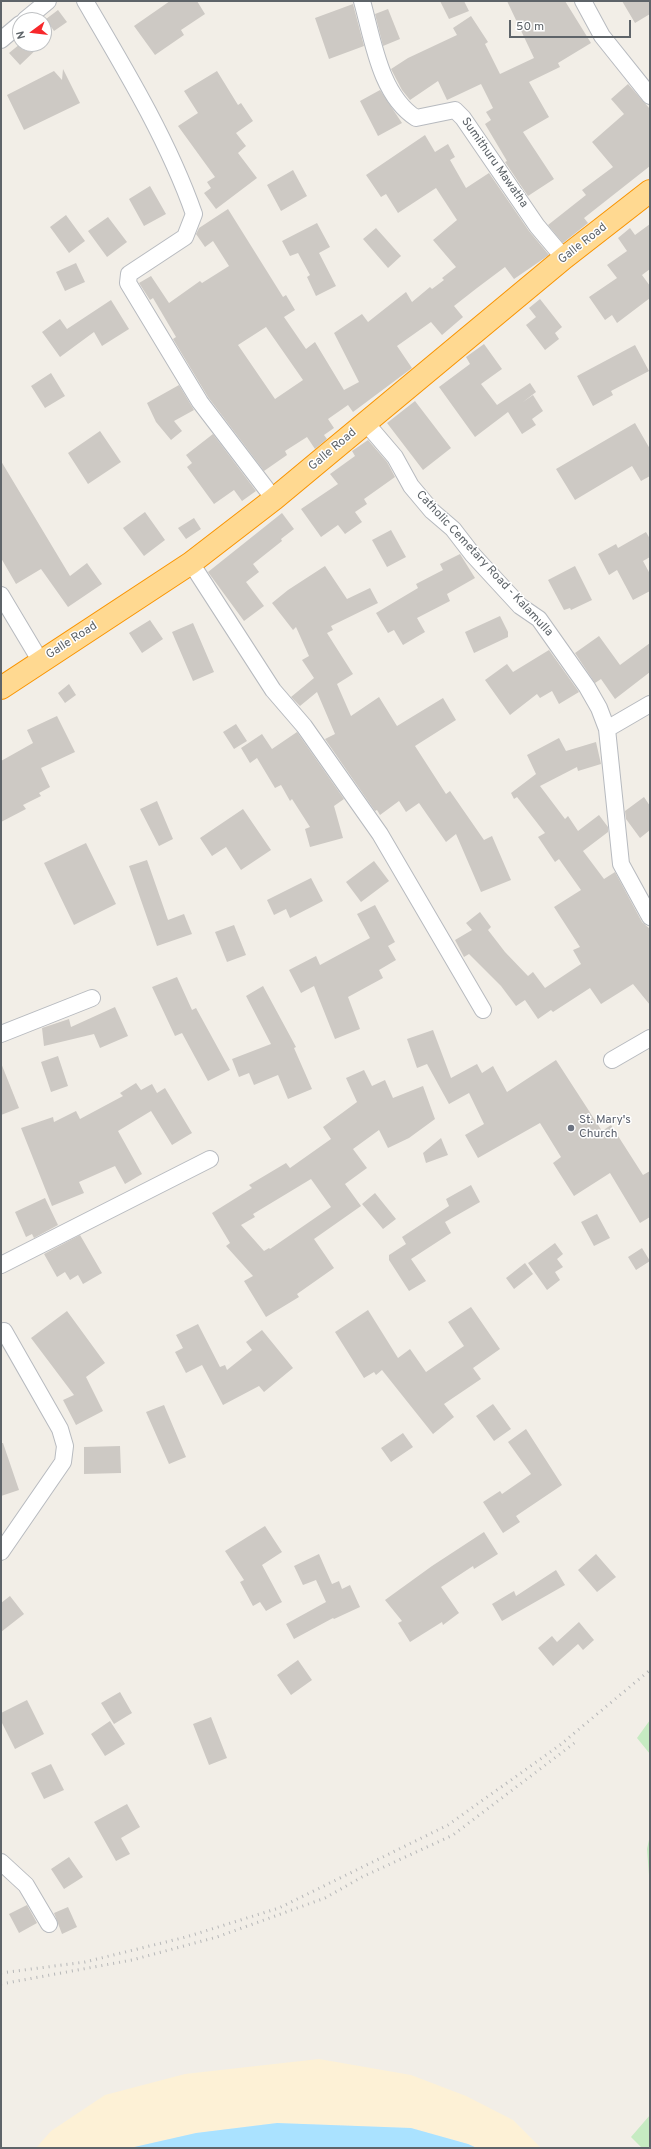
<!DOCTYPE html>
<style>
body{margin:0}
#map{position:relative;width:651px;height:2149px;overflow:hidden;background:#f2eee7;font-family:Overpass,sans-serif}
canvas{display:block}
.frame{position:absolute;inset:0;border:2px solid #5e6469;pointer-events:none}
.north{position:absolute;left:12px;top:12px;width:40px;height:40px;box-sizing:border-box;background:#fff;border:1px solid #bfc1c3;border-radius:50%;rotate:255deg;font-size:11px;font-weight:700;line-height:16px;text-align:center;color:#5e6469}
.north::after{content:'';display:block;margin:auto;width:14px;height:18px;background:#f7282b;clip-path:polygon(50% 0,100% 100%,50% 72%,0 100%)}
.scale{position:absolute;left:509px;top:20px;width:122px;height:18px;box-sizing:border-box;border:2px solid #5e6469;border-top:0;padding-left:5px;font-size:12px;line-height:14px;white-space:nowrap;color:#5e6469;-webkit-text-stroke:3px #fff;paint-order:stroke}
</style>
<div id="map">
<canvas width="651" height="2149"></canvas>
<div class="frame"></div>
<div class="north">N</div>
<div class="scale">50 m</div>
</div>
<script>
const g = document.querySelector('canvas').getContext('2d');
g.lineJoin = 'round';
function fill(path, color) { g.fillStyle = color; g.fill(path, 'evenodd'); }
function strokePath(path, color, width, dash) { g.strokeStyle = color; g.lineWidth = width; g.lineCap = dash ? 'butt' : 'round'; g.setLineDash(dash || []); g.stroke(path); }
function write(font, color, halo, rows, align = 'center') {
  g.font = font + ' Overpass,sans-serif'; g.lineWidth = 3; g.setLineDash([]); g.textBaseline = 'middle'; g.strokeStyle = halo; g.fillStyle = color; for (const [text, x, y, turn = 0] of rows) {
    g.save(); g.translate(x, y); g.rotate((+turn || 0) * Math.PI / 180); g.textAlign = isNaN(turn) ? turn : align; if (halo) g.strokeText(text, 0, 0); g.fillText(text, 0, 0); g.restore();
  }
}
fill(new Path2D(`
 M650,1720V1754L637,1738Z
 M650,1835V1888L647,1849Z
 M650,2115V2148H642L631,2137Z`), '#c6ebc2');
fill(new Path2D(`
 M319,2059L411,2075L466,2096L513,2120L541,2148H477L468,2144L411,2128L277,2123L196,2133L130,2148H36L51,2131L105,2095L185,2074Z`), '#fdf1d6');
fill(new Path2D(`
 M277,2123L411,2128L468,2144L477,2148H130L196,2133Z`), '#aae2ff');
fill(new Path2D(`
 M170,1H197L205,14L181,30L184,35L155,55L134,26Z
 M440,1H464L469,11L449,19Z
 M507,1H565L591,43L558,63L560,67L529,82L549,117L523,132L554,179L528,196L505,162L507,161L485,124L491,120L486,112L493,108L481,84L447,100L438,81L410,100L402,90L391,69L408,58L457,35L453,28L471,16L488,42L485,44L500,74L534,58Z
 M622,1H650V14L635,23Z
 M353,4L364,46L329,59L315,18Z
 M388,9L400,39L383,46L375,14Z
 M58,10L67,22L54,31L46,19Z
 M20,44H42L20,65L9,53Z
 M63,69L80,103L24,130L7,95L54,71L62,80Z
 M217,71L238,105L241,103L253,121L236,133L246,146L238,153L257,178L216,209L204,193L211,188L207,182L215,177L178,126L198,113L184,91Z
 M628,84L650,109V166L584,218L588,223L563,243L548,225L586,195L582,190L613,167L592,142L624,114L611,99Z
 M380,90L402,123L378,136L360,101Z
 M425,135L435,152L448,144L455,157L450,160L466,188L489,173L529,231L549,255L514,279L505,267L477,288L454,306L463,317L442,335L431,322L397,346L412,368L353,412L348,405L328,419L334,428L324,435L327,439L315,449L307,437L285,451L287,455L264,471L208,397L173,339L176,337L153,298L150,300L139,283L151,276L169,303L200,281L202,283L229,266L213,241L205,247L196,234L199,228L228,209L283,297L286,295L295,310L284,317L306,349L315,342L344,390L359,382L334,333L362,314L368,322L406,292L412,302L430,287L432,289L444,280L442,278L456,267L433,240L457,220L436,188L398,213L386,194L381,197L366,175ZM266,327L303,380L275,399L238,345Z
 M293,170L307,196L281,211L267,185Z
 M150,186L166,214L144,226L129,199Z
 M66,215L85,241L69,253L50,227Z
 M108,217L127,242L107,257L88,231Z
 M317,223L330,247L319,253L336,286L316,296L307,277L310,275L298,253L290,256L282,241Z
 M650,224V269L642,275L650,286V298L617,323L612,315L605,320L589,297L617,278L607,265L627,251L618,238L630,228L635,235Z
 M376,228L401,256L388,268L363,239Z
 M76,263L85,282L65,291L56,272Z
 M540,299L562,327L555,333L559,339L545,350L526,325L536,317L529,308Z
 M111,300L129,329L102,346L94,332L60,357L42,332L60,319L67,329Z
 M484,344L502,369L481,384L497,405L530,383L536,392L523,402L533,395L543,411L532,419L536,425L522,434L508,412L475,437L439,387L470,364L466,357Z
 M635,345L649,371L611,391L613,395L593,406L577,376Z
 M51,373L65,396L45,408L31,386Z
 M179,385L194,410L174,421L182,431L171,440L156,422L147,403Z
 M415,401L451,448L423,470L387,423Z
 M635,423L650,449V476L641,481L632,466L575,500L556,469Z
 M100,431L121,462L88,484L68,453Z
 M213,434L256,491L242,501L234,490L214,504L187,467L192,463L186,455Z
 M368,440L387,462L395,477L364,499L367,504L355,512L362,522L345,534L338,525L321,537L301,509L338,484L330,474L355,456L352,451Z
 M1,461L70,576L87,563L102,584L68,607L41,569L16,584L1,558Z
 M145,512L165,540L144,556L123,528Z
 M282,513L294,529L281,539L282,541L253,564L259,572L246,582L264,606L244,621L208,572Z
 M194,518L201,529L186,539L178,528Z
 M391,530L406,557L387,567L372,540Z
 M646,532L650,539V557L643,561L650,574V591L633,600L617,570L609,575L598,554L616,544L618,548Z
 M460,554L475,578L447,594L450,601L417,618L425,632L403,645L394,630L388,633L376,613L418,588L416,584L443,570L440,564Z
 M325,566L347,599L370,588L378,603L331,626L333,630L327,633L353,674L337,684L351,716L379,697L397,726L443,698L456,720L415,746L446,794L450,791L484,840L492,836L511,880L481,892L456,834L446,842L419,803L406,812L399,801L380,815L377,810L375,811L325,739L335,734L317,692L300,706L291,697L314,678L302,660L309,656L296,627L293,630L272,603L288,590Z
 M575,566L592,600L571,610L570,608L564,610L548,580Z
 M500,616L508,632V637L474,653L465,632Z
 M150,620L163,639L142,653L129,633Z
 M193,623L214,672L193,681L172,632Z
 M599,636L620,665L650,643V672L615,699L601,679L595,683L575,653Z
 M549,650L579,692L559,704L552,691L540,698L537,694L510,715L485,680L507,664L513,672Z
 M69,684L76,695L65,703L58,693Z
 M57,716L75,752L41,768L50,787L39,793L41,796L23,805L26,809L1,822V761L33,743L27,730Z
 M236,724L247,741L234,749L223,732Z
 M297,732L344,799L334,806L343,838L310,847L305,829L310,827L292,799L290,801L281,785L275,788L257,758L250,763L241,748L262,734L272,749Z
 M559,738L566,751L596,742L601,764L578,771L577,767L540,786L565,819L568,816L578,831L599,815L608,827V832L583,851L604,879L615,872L642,922L650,929V1005L633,984L601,1004L590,988L553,1012L551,1010L538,1019L525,1000L516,1006L501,986L469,954L464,957L455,940L472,930L466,923L480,912L491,927L488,930L505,952L528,976L533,972L545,988L581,964L573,950L580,947L554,907L581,890L559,859L555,862L538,837L545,833L517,797L514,799L511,793L536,774L527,755Z
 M644,797L650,806V830L640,838L626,819L625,811Z
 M157,801L173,839L159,846L140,809Z
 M243,809L271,850L241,870L226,847L212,856L200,838Z
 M86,843L116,904L74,925L44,863Z
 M147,860L168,920L184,914L192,934L157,946L129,866Z
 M374,861L389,881L361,902L346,882Z
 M311,878L323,901L290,918L286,909L274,915L267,900Z
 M375,905L395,942L388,946L396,960L379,970L383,978L348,997L360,1029L335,1039L314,986L301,993L289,970L316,956L320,965L370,938L357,914Z
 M234,925L246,955L227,962L215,932Z
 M177,977L192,1010L196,1008L230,1070L208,1081L182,1033L175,1036L152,987Z
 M263,986L296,1047L294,1048L312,1089L288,1099L278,1075L254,1085L249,1073L239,1077L232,1059L271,1044L246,996Z
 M115,1007L128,1036L100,1048L94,1034L44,1046L42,1028L69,1019L71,1027Z
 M433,1030L451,1078L477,1064L482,1073L493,1066L507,1092L556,1060L602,1131L611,1125L643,1175L650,1171V1217L640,1223L610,1173L574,1196L553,1163L561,1157L540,1123L478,1158L465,1135L484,1124L469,1093L449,1104L427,1064L417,1068L407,1039Z
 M58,1056L68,1086L51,1092L41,1062Z
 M1,1063L19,1108L1,1115Z
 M364,1070L372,1086L385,1080L393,1098L423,1086L435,1119L409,1138L388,1148L379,1130L353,1149L367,1168L345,1184L361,1206L314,1239L334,1268L297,1294L299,1297L266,1317L244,1281L253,1276L226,1246L230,1243L212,1213L252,1188L249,1185L286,1163L290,1168L331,1139L323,1127L357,1102L346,1078ZM311,1179L331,1207L270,1249L269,1248L264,1251L241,1225L255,1217L253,1214Z
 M136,1083L141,1090L152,1084L157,1093L165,1088L192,1133L172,1145L151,1111L118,1131L142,1174L125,1184L115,1166L79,1182L84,1193L52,1206L21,1128L53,1117L54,1122L76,1111L80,1119L123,1096L120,1093Z
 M441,1138L448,1155L426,1163L423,1153Z
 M471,1185L480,1202L445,1222L451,1233L411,1259L426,1281L409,1291L389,1260V1255L406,1244L402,1237L449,1206L446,1199Z
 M375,1193L396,1219L383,1229L362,1204Z
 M45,1198L58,1225L34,1238L32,1234L26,1237L15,1212Z
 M597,1214L610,1238L594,1246L581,1222Z
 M80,1235L102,1273L83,1284L78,1275L70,1280L65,1272L57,1277L44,1254Z
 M555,1243L563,1254L557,1259L563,1267L555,1272L560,1280L547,1290L528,1263Z
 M642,1248L650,1261L636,1270L628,1257Z
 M525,1263L533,1274L514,1289L506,1278Z
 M471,1307L500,1349L473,1368L481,1379L444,1404L454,1417L433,1434L382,1370L376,1375L374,1372L364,1378L335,1332L368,1310L398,1358L410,1349L426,1372L464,1346L448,1322Z
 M67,1311L105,1363L86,1377L103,1411L76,1425L63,1400L74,1395L31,1338Z
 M198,1324L220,1367L225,1365L227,1370L252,1350L246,1342L262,1330L293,1368L264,1392L259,1386L223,1405L202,1365L186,1373L175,1352L183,1348L176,1335Z
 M493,1404L511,1429L494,1441L476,1416Z
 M164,1405L186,1457L169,1464L146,1412Z
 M526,1429L562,1485L516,1516L520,1522L503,1533L483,1502L500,1491L502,1494L531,1474L508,1442Z
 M403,1433L413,1447L391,1462L381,1448Z
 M1,1443H3L19,1490L1,1496Z
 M120,1446L121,1473L84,1474V1447Z
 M265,1526L282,1552L262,1565L282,1602L266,1611L260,1602L253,1606L240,1582L244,1580L225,1551Z
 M484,1532L498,1554L474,1569L473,1566L441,1587L459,1613L443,1625L442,1622L410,1642L398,1623L402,1621L385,1600L432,1566Z
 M319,1554L332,1584L339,1581L342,1589L350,1585L360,1607L334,1619L333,1618L294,1639L286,1624L326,1602L316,1580L303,1585L294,1566Z
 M596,1554L616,1577L597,1592L578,1570Z
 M556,1570L565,1585L502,1621L492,1604L514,1591L516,1596Z
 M10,1596L24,1614L1,1632V1603Z
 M579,1622L594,1640L583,1650L578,1644L553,1666L538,1648L552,1636L557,1642Z
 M298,1660L312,1680L291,1695L277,1675Z
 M120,1692L132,1713L114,1724L101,1703Z
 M27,1700L44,1734L15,1749L1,1721V1713Z
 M211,1717L227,1758L209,1765L193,1724Z
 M110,1721L125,1744L105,1756L91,1734Z
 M51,1764L64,1790L44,1799L31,1773Z
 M127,1804L140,1827L121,1838L130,1854L116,1861L94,1822Z
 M69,1857L83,1877L64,1889L51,1869Z
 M27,1905L37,1923L19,1933L9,1914Z
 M68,1907L77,1927L62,1934L54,1913Z`), '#cdc9c4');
const street = new Path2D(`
 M85,1C125,69 168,140 194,214L185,237L129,274L128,283L200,402L274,499
 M362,1C373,40 380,95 416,118L455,110L463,118L537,226L564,258
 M583,1L602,36L650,96
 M25,20L48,1
 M1,40L20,24
 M366,423L395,457L411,486L432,511L453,529L473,555L520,606L539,619L587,687L599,708L607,729L621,864L650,917
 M191,563L273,690L304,726L380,834L483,1010
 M1,595L41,662
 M607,729L650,704
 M1,1034L92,998
 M612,1060L650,1038
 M1,1265L210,1159
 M1,1552L63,1462L65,1446L60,1429L4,1331
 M1,1862L26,1885L49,1924`);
const highway = new Path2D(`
 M1,688L191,563L274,499L564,258L650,191`);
strokePath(street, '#b7babf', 18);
strokePath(highway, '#f99400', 24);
strokePath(street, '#fff', 16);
strokePath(highway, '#ffd991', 22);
strokePath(new Path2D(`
 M1,1973L85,1962L186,1937L279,1908L448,1825L560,1745L650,1670
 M1,1984L132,1960L217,1937L325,1898L362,1877L453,1835L577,1741`), '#b6b7b8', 3, [1, 5]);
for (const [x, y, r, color] of [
 [571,1128,4,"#6b7280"]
]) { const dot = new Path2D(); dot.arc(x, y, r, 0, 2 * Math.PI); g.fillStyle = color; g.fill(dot); strokePath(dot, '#fff', 1.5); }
write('12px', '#5e6469', '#fff', [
 ["Sumithuru Mawatha",494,163,55],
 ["Galle Road",583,244,-38],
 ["Galle Road",333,450,-40],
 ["Catholic Cemetary Road - Kalamulla",484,564,47],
 ["Galle Road",72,641,-33]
]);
write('12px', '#5b616d', '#fff', [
 ["St. Mary's",579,1121],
 ["Church",579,1135]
], 'left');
</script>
